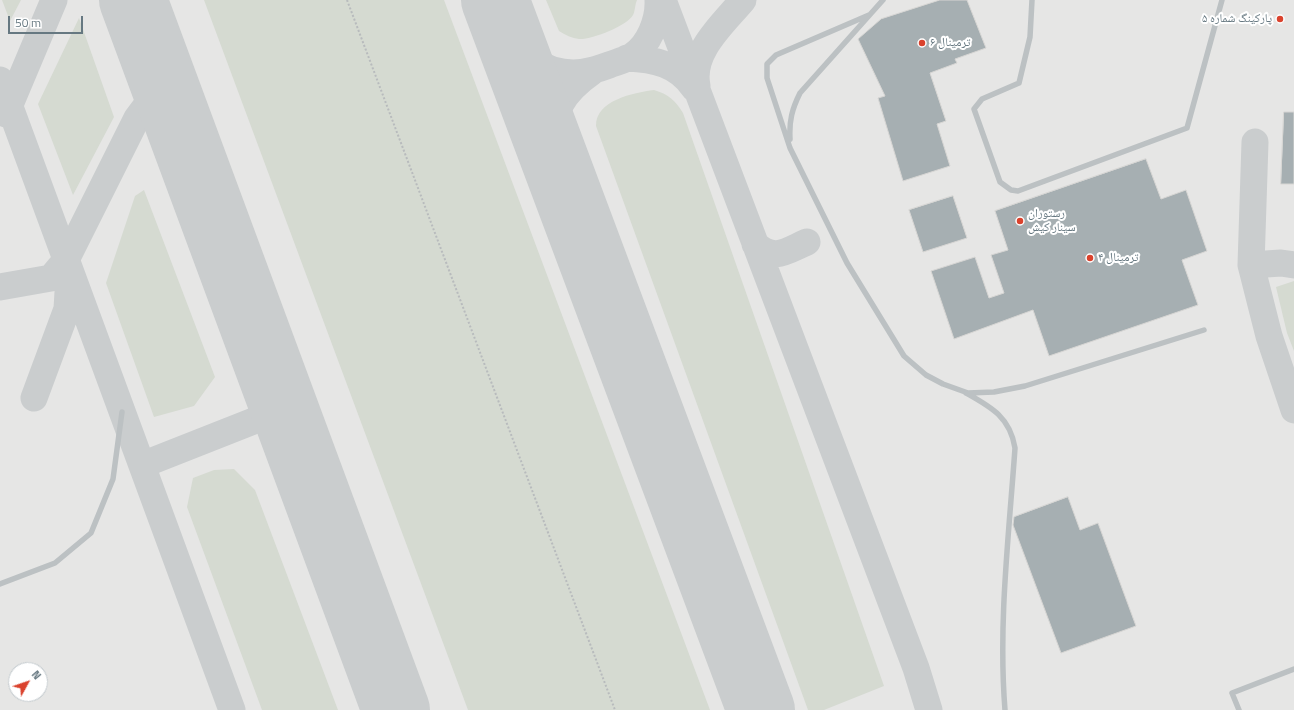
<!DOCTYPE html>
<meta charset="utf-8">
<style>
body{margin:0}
#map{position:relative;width:1294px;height:710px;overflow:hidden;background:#f5f5f2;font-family:"Titillium Web",sans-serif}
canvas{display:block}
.north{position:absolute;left:8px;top:662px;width:40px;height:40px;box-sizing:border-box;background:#fff;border:1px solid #c2c9cd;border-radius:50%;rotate:50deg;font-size:11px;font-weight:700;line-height:16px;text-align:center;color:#667881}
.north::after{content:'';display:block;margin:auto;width:14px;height:18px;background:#da422d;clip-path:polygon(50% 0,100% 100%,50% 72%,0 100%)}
.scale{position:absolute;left:8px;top:16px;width:75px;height:18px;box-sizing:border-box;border:2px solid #667881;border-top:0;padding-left:5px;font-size:12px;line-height:14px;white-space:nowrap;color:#667881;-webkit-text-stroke:3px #fff;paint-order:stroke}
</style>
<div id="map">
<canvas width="1294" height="710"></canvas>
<div class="north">N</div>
<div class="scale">50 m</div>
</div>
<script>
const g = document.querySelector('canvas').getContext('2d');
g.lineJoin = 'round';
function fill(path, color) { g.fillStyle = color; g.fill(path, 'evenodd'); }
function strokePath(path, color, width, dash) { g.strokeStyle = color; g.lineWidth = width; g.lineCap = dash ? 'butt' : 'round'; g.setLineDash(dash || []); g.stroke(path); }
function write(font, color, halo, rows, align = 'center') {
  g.font = font + ' "Titillium Web","Noto Naskh Arabic",sans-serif'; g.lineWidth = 4; g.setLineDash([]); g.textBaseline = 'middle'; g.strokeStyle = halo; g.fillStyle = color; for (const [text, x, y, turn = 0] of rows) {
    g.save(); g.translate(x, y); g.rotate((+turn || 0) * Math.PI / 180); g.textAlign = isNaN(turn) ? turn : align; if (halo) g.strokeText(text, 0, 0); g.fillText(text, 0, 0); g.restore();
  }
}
fill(new Path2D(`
 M0,0H1294V710H0ZM16,670H40V694H16Z`), '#e6e6e5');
fill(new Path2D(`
 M2,0H21L10,21Z
 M204,0H444L710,710H468Z
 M546,0H637C635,4 635,12 633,15C627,26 591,40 579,39C572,38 565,35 559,31Z
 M79,18L114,117L73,195L38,104Z
 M654,90C668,94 676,101 683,113L884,686L824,710H808L596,126C596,100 633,93 654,90Z
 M144,190L215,377L194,406L154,417L106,283L135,196Z
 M1294,281V351L1287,333L1276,287Z
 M234,469L255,490L338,710H262L187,507L193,478L214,470Z`), '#d5dad1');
strokePath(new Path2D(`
 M663,0L916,668L929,710
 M509,37C522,50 535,64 553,70C574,76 590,72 609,65C617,62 625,60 632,56C649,45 659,20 658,0
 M627,58C654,59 678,64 694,88
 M0,80L232,710
 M697,86C690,52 723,24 743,0
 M6,114L54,0
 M1255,142L1251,265L1269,336L1294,410
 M553,150C550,113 562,93 592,72
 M755,244C775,262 786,251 807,242
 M1251,265L1281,263L1294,265
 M0,287L51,278L66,260L137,118L164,82
 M34,398L67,309L69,275
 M142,465L284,409`), '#cacdce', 27);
strokePath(new Path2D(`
 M133,0L396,710
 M495,0L761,710`), '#cacdce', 68);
const building = new Path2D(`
 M940,0H967L986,48L955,59L957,63L930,73L946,121L937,124L950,166L903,181L878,98L885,96L858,39L881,19Z
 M1284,112H1294V184H1281Z
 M1146,159L1161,199L1186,190L1207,251L1182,260L1198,305L1049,356L1033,310L954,339L931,271L975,257L989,298L1004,293L991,255L1008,250L995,211Z
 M953,196L967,238L923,252L909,210Z
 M1068,497L1080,530L1098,523L1136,626L1061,653L1013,525L1014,517Z`);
fill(building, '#a6afb2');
strokePath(building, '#d7d6d4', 1);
strokePath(new Path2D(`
 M347,0L615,710`), '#b8bbbd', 2, [2, 2]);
strokePath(new Path2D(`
 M1032,0L1030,37L1019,83L982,99L974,109L1000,182L1011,190L1018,191L1187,128L1222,0
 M869,15L776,55L767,64V78L790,148L847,263L904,356L926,375L943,384L968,393L994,392L1025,386L1204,330
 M790,139C789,121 792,109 800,93L883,0
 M966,393C991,407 1010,417 1015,448C1009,534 998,623 1005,710
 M0,584L55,563L91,533L113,479L122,412
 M1239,710L1232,693L1294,669`), '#bcc1c3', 5.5);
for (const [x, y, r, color] of [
 [1280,19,4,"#da422d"],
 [922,43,4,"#da422d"],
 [1020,221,4,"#da422d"],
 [1090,258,4,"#da422d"]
]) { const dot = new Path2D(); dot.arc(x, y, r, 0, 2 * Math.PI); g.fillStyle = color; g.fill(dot); strokePath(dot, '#fff', 1.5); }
write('12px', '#667881', '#fff', [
 ["پارکینگ شماره ۵",1272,19,"right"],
 ["ترمینال ۶",930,43],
 ["رستوران",1028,214],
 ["سینار کیش",1028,228],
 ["ترمینال ۴",1098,258]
], 'left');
</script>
